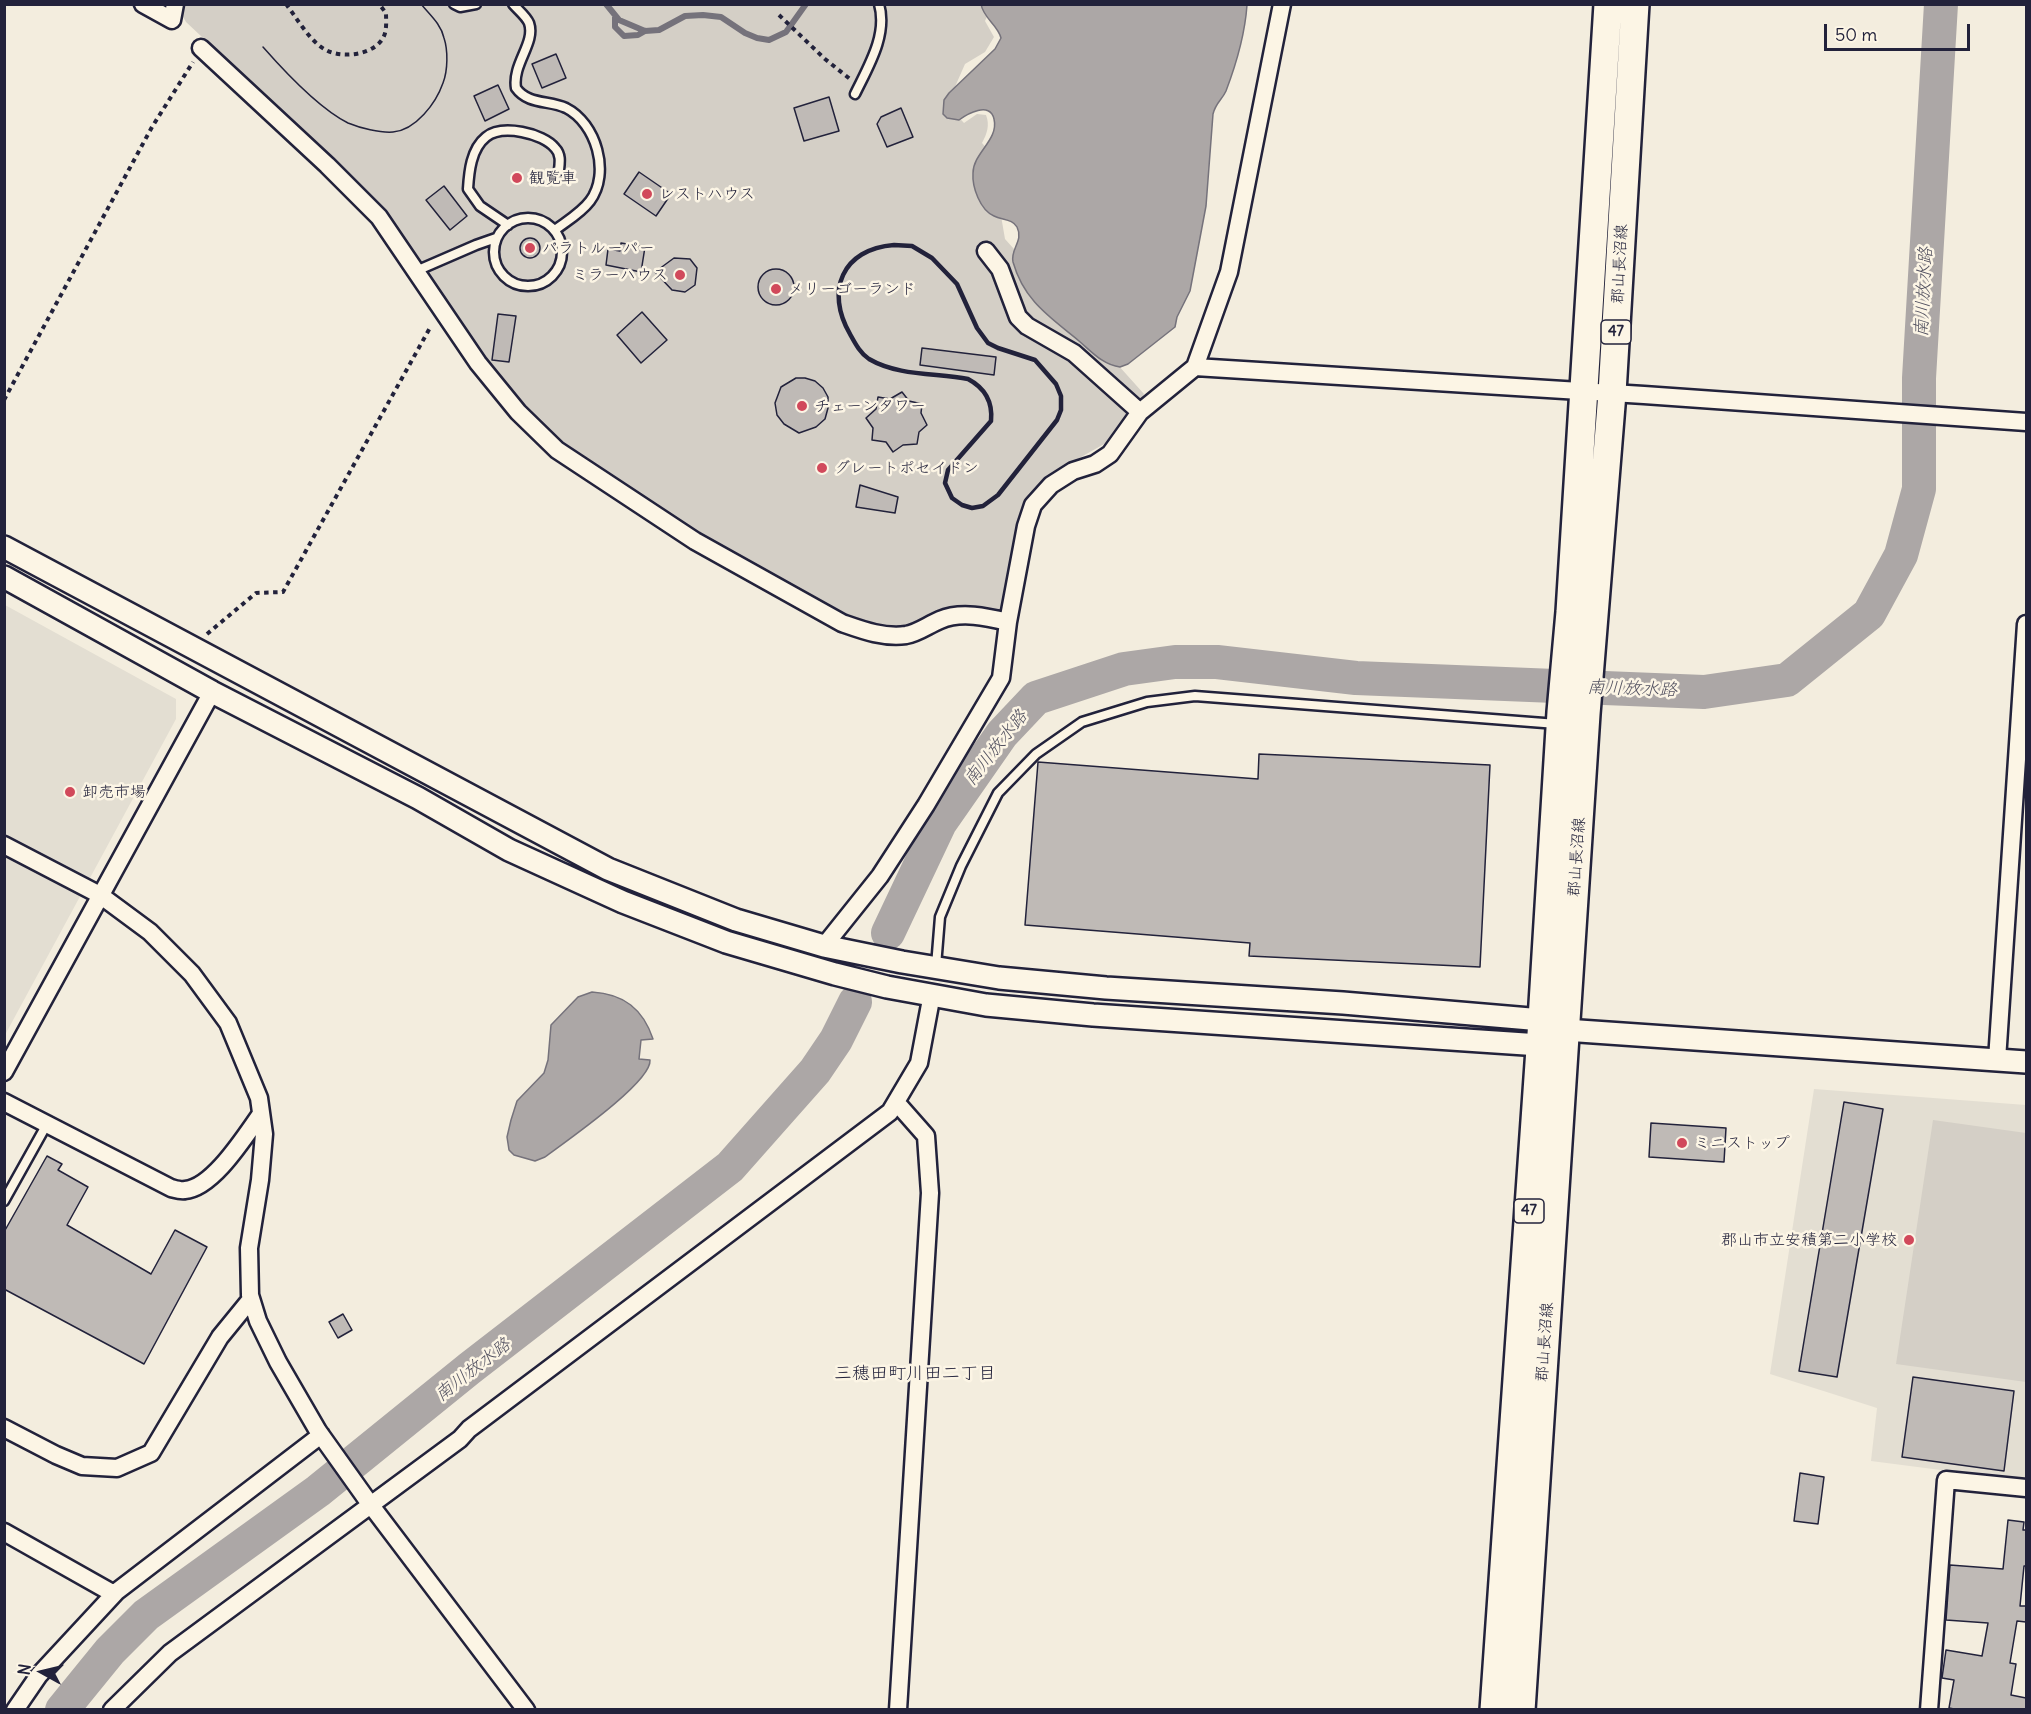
<!DOCTYPE html>
<meta charset="utf-8">
<style>
body{margin:0}
#map{position:relative;width:2031px;height:1714px;overflow:hidden;background:#f3edde;font-family:Delius,sans-serif}
canvas{display:block}
.frame{position:absolute;inset:0;border:6px solid #22223b;pointer-events:none}
.north{position:absolute;left:12px;top:1642px;width:60px;height:60px;-webkit-text-stroke:4px #fcf5e5;paint-order:stroke;rotate:278deg;font-size:16px;font-weight:700;line-height:24px;text-align:center;color:#22223b}
.north::after{content:'';display:block;margin:auto;width:21px;height:27px;background:#22223b;clip-path:polygon(50% 0,100% 100%,50% 72%,0 100%)}
.scale{position:absolute;left:1824px;top:24px;width:146px;height:27px;box-sizing:border-box;border:3px solid #22223b;border-top:0;padding-left:8px;font-size:18px;line-height:21px;white-space:nowrap;color:#22223b;-webkit-text-stroke:4px #fcf5e5;paint-order:stroke}
</style>
<div id="map">
<canvas width="2031" height="1714"></canvas>
<div class="frame"></div>
<div class="north">N</div>
<div class="scale">50 m</div>
</div>
<script>
const g = document.querySelector('canvas').getContext('2d');
g.lineJoin = 'round';
function fill(path, color) { g.fillStyle = color; g.fill(path, 'evenodd'); }
function strokePath(path, color, width, dash) { g.strokeStyle = color; g.lineWidth = width; g.lineCap = dash ? 'butt' : 'round'; g.setLineDash(dash || []); g.stroke(path); }
function write(font, color, halo, rows, align = 'center') {
  g.font = font + ' Delius,"Klee One",sans-serif'; g.lineWidth = 5; g.setLineDash([]); g.textBaseline = 'middle'; g.strokeStyle = halo; g.fillStyle = color; for (const [text, x, y, turn = 0] of rows) {
    g.save(); g.translate(x, y); g.rotate((+turn || 0) * Math.PI / 180); g.textAlign = isNaN(turn) ? turn : align; if (halo) g.strokeText(text, 0, 0); g.fillText(text, 0, 0); g.restore();
  }
}
fill(new Path2D(`
 M5,605L176,699V719L5,1035Z
 M1814,1089L2026,1105V1481L1871,1461L1877,1408L1770,1374Z`), '#e3ded2');
fill(new Path2D(`
 M184,4L992,5L985,21L994,37L985,52L965,64L947,105L964,123L977,114L986,115C990,125 987,134 982,143L990,152L1005,239L1144,394L1113,439L1058,470L1002,609L952,611L918,626L874,629L839,618L778,584L557,444L516,401L469,341L414,258L361,186L186,22L182,15Z
 M1933,1120L2026,1133V1382L1896,1364Z`), '#d4cfc6');
const water = new Path2D(`
 M981,4L1247,5C1245,34 1237,62 1226,91C1222,100 1216,102 1213,114L1206,206L1190,291L1177,317L1175,327L1128,364L1120,367C1103,365 1092,352 1079,341C1050,317 1024,301 1013,262C1010,249 1024,241 1017,227C1013,219 1002,220 994,216C980,210 972,187 973,173C973,153 999,140 994,119C990,101 967,114 959,120L947,118L943,114L944,100L949,93L995,49L1001,38C998,25 983,18 981,4Z
 M592,992C624,994 643,1009 653,1039L641,1040L639,1059L650,1060C652,1082 565,1142 545,1157L535,1161L514,1155L509,1150L507,1137L511,1120L517,1101L544,1073L548,1060L551,1025L578,997Z`);
fill(water, '#aca7a6');
strokePath(water, '#75727b', 1.5);
strokePath(new Path2D(`
 M606,4L619,20L645,31L659,30L685,16L703,15L721,17L745,33L757,38L769,40L786,32L806,4
 M615,17V27L624,36L638,35L645,31`), '#75727b', 6);
strokePath(new Path2D(`
 M888,933L940,823L1002,734L1036,698L1124,669L1175,662H1217L1356,678L1704,692L1787,680L1869,614L1901,555L1919,489V378L1941,4
 M62,1710L110,1651L146,1615L318,1491L470,1368L730,1167L815,1071L836,1040L855,1002`), '#aca7a6', 34);
const building = new Path2D(`
 M556,54L566,78L542,88L532,64Z
 M498,85L509,109L485,121L474,96Z
 M829,97L839,131L804,141L794,108Z
 M901,108L913,137L887,147L877,124L881,117Z
 M639,172L671,194L656,216L624,194Z
 M444,186L467,216L450,230L426,200Z
 M520 248a10 10 0 1 1 20 0a10 10 0 1 1-20 0Z
 M621,243L645,247L641,272L606,265L608,249L620,251Z
 M674,258L690,259L697,268L695,285L685,292L672,290L655,272Z
 M758 287a18 18 0 1 1 36 0a18 18 0 1 1-36 0Z
 M642,312L667,340L641,363L617,335Z
 M498,314L516,316L509,362L492,360Z
 M922,348L996,357L994,375L920,365Z
 M796,378H805L815,381L823,388L828,397V408L825,419L816,427L799,433L784,424L777,415L775,403L781,387Z
 M902,392L909,401L922,404L921,413L927,425L919,432L917,444L903,445L893,452L886,442L872,440L873,428L866,418L876,409L878,397L890,399Z
 M860,485L898,497L895,513L856,507Z
 M1259,754L1490,765L1480,967L1249,956L1250,943L1025,925L1038,762L1258,779Z
 M1844,1102L1883,1109L1837,1377L1799,1371Z
 M1651,1123L1726,1128L1724,1162L1649,1157Z
 M47,1156L62,1164L58,1170L88,1187L67,1225L151,1274L175,1230L207,1247L144,1364L4,1289V1232Z
 M343,1314L352,1330L338,1338L329,1322Z
 M1913,1377L2014,1391L2004,1471L1902,1457Z
 M1800,1473L1824,1477L1818,1524L1794,1521Z
 M2008,1520L2024,1522L2023,1530H2026V1566H2024L2020,1606H2026V1622L2017,1621L2010,1663L2016,1664L2011,1695L2026,1698V1710H1959L1949,1708L1954,1680L1942,1678L1946,1650L1982,1656L1988,1623L1946,1620L1950,1565L2003,1569Z`);
fill(building, '#bfbab6');
strokePath(building, '#22223b', 1.5);
const service = new Path2D(`
 M454,4L460,7L476,4
 M513,4C518,10 526,16 529,23C536,43 512,64 516,88C528,105 549,100 566,108C596,123 611,173 590,201C581,213 567,221 555,230
 M855,94C868,67 888,35 879,4
 M494 252a34 34 0 1 1 68 0a34 34 0 1 1-68 0Z
 M508,225L480,206L468,189C469,172 471,149 486,137C502,124 543,133 555,148C561,154 560,162 559,170
 M416,271L476,245L496,238
 M936,966L940,917L961,866L998,793L1036,754L1082,722L1147,702L1195,696L1557,724
 M4,1201L47,1124`);
const minor = new Path2D(`
 M143,4L172,20L175,4
 M201,48L327,165L379,217L478,363L518,412L557,450L695,541L842,623C862,630 883,638 906,635C918,633 928,625 940,620C961,611 987,617 1008,622L1001,678L926,805L880,876L824,946
 M986,251L1000,269L1018,317L1027,326L1074,353L1140,412
 M1195,367L1644,395L2026,422
 M1008,622L1026,526L1033,505L1051,485L1073,471L1095,464L1110,454L1140,412L1195,367L1229,272L1282,4
 M4,845L100,895L150,932L192,974L228,1023L259,1098L264,1134L260,1180L249,1248L250,1295L258,1321L278,1362L318,1431L370,1504L526,1710
 M1997,1060L2026,624
 M4,1072L212,692
 M4,1102L171,1188C175,1189 181,1191 185,1190C213,1188 245,1136 261,1114
 M896,1102L926,1136L930,1193L898,1710
 M4,1428L56,1455L82,1466L117,1468L151,1453L220,1337L251,1299
 M4,1532L114,1594
 M15,1710L39,1675L116,1592L321,1435
 M112,1710L170,1653L460,1439L469,1429L890,1112L919,1063L932,994
 M1929,1710L1946,1480L2026,1488`);
const tertiary = new Path2D(`
 M4,547L608,869L736,920L824,946L902,962L999,978L1106,988L1343,1003L1542,1020L1565,1030L2026,1062
 M4,577L212,692L418,798L509,850L623,902L726,942L835,974L887,987L986,1005L1093,1015L1540,1045L1552,1038`);
const primary = new Path2D(`
 M1494,1710L1542,1020L1561,712L1570,612L1608,4
 M1521,1710L1586,714L1612,393L1635,4`);
strokePath(service, '#22223b', 13);
strokePath(minor, '#22223b', 21);
strokePath(tertiary, '#22223b', 26);
strokePath(primary, '#22223b', 32);
strokePath(new Path2D(`
 M286,4C296,17 311,43 326,50C342,59 376,55 384,36C387,29 386,20 386,13L379,4
 M779,15L825,59L850,79
 M4,400L152,127L193,62
 M207,634L256,593L283,592L431,326`), '#22223b', 4, [4.5, 4.5]);
strokePath(service, '#fcf5e5', 8);
strokePath(minor, '#fcf5e5', 16);
strokePath(tertiary, '#fcf5e5', 21);
strokePath(primary, '#fcf5e5', 27);
strokePath(new Path2D(`
 M263,47C285,72 318,108 348,123C360,128 380,133 393,132C416,130 436,103 443,83C448,70 448,50 444,38C441,24 430,15 421,4`), '#22223b', 1.5);
strokePath(new Path2D(`
 M894,245L912,246L932,258L957,284L977,328L988,343L998,348L1035,360L1056,384L1061,396V410L1057,420L998,495L983,506L972,508L962,505L952,498L945,483L948,470L991,421C993,401 985,388 968,379C936,373 898,376 869,359C860,353 855,343 850,334C825,291 842,249 894,245Z`), '#22223b', 4.5);
for (const [x, y, r, color] of [
 [517,178,6,"#d1495b"],
 [647,194,6,"#d1495b"],
 [530,248,6,"#d1495b"],
 [680,275,6,"#d1495b"],
 [776,289,6,"#d1495b"],
 [802,406,6,"#d1495b"],
 [822,468,6,"#d1495b"],
 [70,792,6,"#d1495b"],
 [1682,1143,6,"#d1495b"],
 [1909,1240,6,"#d1495b"]
]) { const dot = new Path2D(); dot.arc(x, y, r, 0, 2 * Math.PI); g.fillStyle = color; g.fill(dot); strokePath(dot, '#fcf5e5', 2); }
for (const [x, y, w] of [
 [1616,332,30],
 [1529,1211,30]
]) { const box = new Path2D(); box.roundRect(x - w / 2, y - 12, w, 24, 4.5); g.fillStyle = '#fcf5e5'; g.fill(box); strokePath(box, '#22223b', 1.5); }
write('bold 15px', '#22223b', null, [
 ["47",1616,332],
 ["47",1529,1211]
]);
write('16px', '#22223b', '#fcf5e5', [
 ["観覧車",529,178],
 ["レストハウス",659,194],
 ["パラトルーパー",542,248],
 ["ミラーハウス",668,275,"right"],
 ["メリーゴーランド",788,289],
 ["チェーンタワー",814,406],
 ["グレートポセイドン",834,468],
 ["卸売市場",82,792],
 ["ミニストップ",1694,1143],
 ["郡山市立安積第二小学校",1897,1240,"right"]
], 'left');
write('16px', '#22223b', '#fcf5e5', [
 ["郡山長沼線",1620,264,-87],
 ["郡山長沼線",1577,857,-86],
 ["郡山長沼線",1545,1342,-86]
]);
write('italic 18px', '#525160', '#fcf5e5', [
 ["南川放水路",1924,292,-87],
 ["南川放水路",1632,689,2],
 ["南川放水路",996,748,-52],
 ["南川放水路",473,1370,-38]
]);
write('18px', '#22223b', '#fcf5e5', [
 ["三穂田町川田二丁目",915,1374]
]);
</script>
